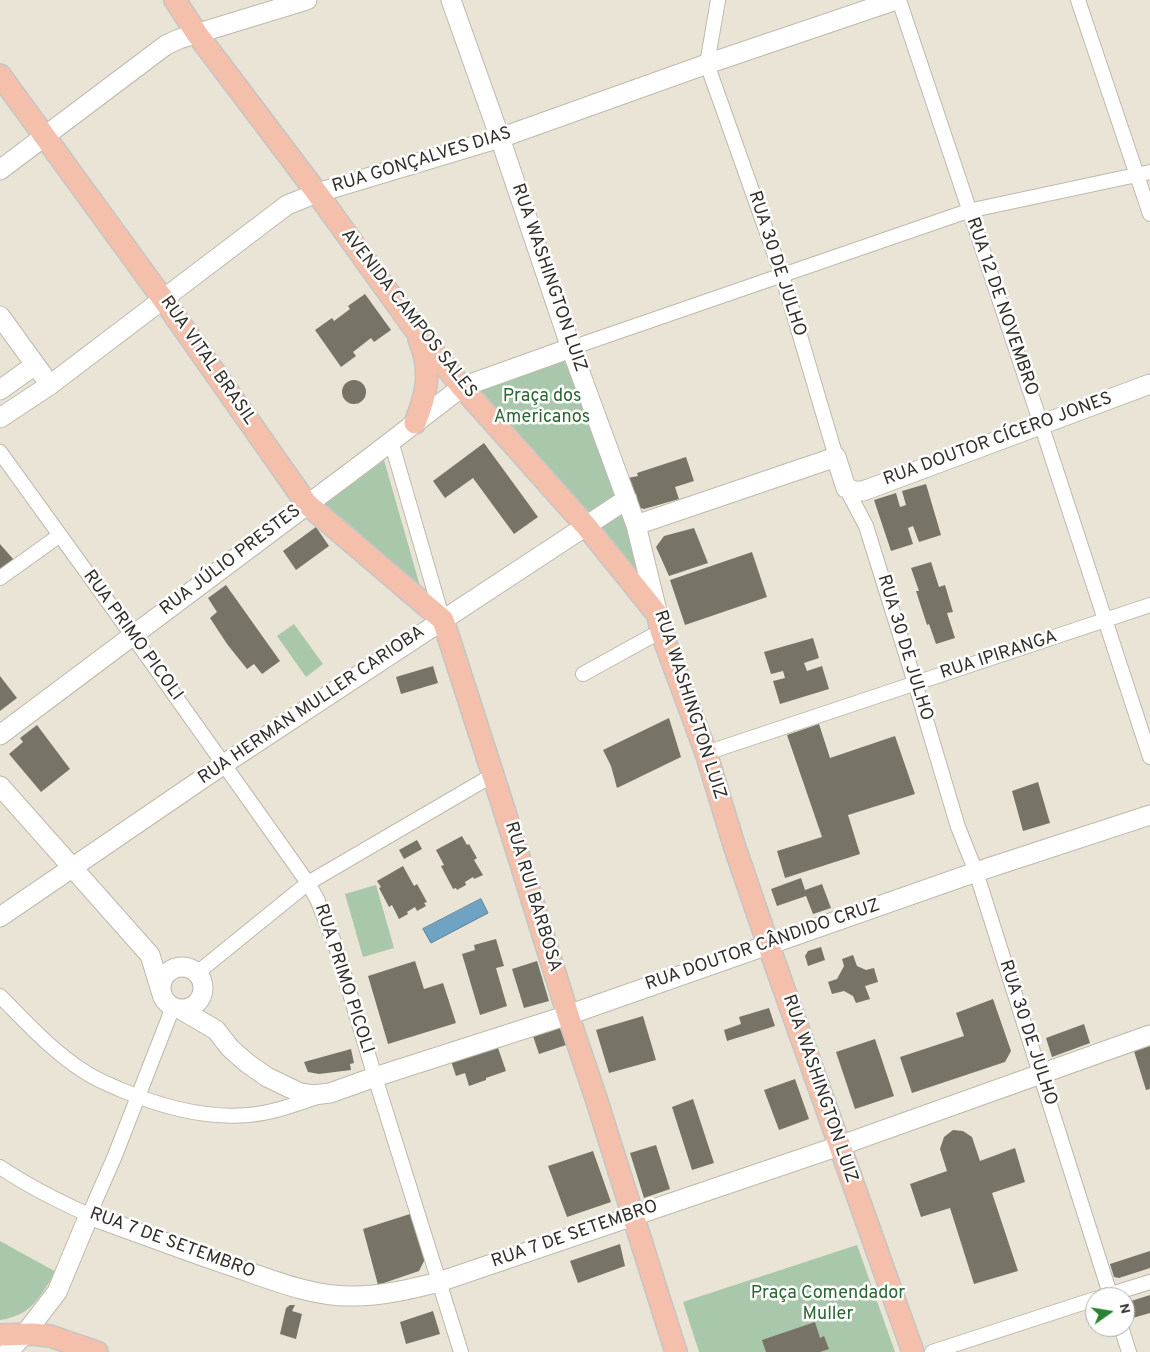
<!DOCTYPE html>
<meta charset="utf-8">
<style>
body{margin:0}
#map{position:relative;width:1150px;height:1352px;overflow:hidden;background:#e9e4d6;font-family:Overpass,sans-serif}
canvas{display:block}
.north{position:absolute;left:1085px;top:1287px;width:50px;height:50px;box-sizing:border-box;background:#fff;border:1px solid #adaca9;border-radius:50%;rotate:77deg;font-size:14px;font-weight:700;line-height:20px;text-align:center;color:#312f29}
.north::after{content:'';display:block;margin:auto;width:18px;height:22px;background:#2a8332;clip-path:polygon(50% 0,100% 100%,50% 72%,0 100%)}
</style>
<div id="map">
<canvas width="1150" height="1352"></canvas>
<div class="north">N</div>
</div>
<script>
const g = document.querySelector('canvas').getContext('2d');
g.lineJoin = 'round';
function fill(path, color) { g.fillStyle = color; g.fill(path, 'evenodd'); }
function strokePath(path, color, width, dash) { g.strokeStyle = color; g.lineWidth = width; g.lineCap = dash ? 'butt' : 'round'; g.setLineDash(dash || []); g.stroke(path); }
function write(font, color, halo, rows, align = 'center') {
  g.font = font + ' Overpass,sans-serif'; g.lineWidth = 5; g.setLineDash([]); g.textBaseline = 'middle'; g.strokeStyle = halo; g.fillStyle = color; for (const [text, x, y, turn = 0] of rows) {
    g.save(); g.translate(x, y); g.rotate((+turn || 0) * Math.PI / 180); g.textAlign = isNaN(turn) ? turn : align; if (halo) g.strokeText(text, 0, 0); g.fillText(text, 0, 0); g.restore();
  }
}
fill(new Path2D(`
 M563,358L623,496L590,516L476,390Z
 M384,460L420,586L325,504Z
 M626,512L640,573L595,530Z
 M294,624L323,664L306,677L277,636Z
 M376,885L394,948L363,957L345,894Z
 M0,1241L56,1272C39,1297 33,1315 0,1320Z
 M857,1245L895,1352H699L683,1302Z`), '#a9c7aa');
const water = new Path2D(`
 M481,899L488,913L431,943L423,929Z`);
fill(water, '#6fa3c3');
strokePath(water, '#5c8095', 1);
fill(new Path2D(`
 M365,294L391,330L374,342L371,338L353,352L356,356L341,367L315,330L332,318L334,321L350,309L348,306Z
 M342 392a12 12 0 1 1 24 0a12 12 0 1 1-24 0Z
 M484,443L538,517L514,534L473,478L445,498L433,481Z
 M686,457L694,481L675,487L679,499L644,509L637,507L628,478L638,476L637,473Z
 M926,484L941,535L919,542L913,526L908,528L913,544L891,551L874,500L896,493L900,507L906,505L902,491Z
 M316,527L329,546L296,570L283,551Z
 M694,528L708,563L669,576L656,547L664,536Z
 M0,544L14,560L0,569Z
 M752,552L767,597L685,625L670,580Z
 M931,562L939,587L945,585L953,612L947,613L955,638L936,644L929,624L927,625L916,591H919L911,568Z
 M226,585L280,661L262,674L254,664L247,669L227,644L210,618L217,612L208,598Z
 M813,638L819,658L804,663L807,671L822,666L829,689L780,704L773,681L785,678L783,671L771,674L764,652Z
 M433,666L438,683L401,694L396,677Z
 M0,676L17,698L0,711Z
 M669,718L681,757L617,788L611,766L603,750Z
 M819,724L830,758L895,736L915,794L848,815L860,854L785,878L777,851L822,837L787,735Z
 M37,725L70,769L41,792L9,754L23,742L20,738Z
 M1038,782L1050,823L1023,831L1012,791Z
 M462,836L467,845L469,844L477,858L474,860L483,875L474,879L473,877L465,882L466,885L457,890L456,888L453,889L441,866L444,865L436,850Z
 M417,840L422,849L404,859L399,850Z
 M403,866L414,886L417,884L427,902L424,903L426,906L417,911L415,907L407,912L408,914L399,919L392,905L389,907L379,888L381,887L377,881Z
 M801,878L805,890L822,884L831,908L813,914L806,896L777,906L771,889Z
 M496,939L504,966L496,968L507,1006L480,1015L462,954L475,950L474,945Z
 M821,947L825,960L808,966L805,956L808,951Z
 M853,955L857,966L866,970L874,968L878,982L865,986L870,999L856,1003L853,996L844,991L832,994L828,982L837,979L844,966L842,959Z
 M415,961L424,989L443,983L456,1023L388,1044L368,976Z
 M537,961L549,1001L524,1008L512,969Z
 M993,999L1011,1051L1005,1062L912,1093L900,1057L964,1036L956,1013Z
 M769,1008L775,1026L727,1041L724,1030L741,1024L739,1017Z
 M643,1016L656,1060L609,1073L596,1030Z
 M562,1023L569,1044L539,1054L532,1033Z
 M1084,1024L1090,1043L1052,1057L1046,1038Z
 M875,1039L894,1096L855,1109L836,1052Z
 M497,1045L506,1071L486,1078V1080L469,1086L465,1073L456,1076L451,1061Z
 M1150,1046V1089L1146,1090L1134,1051Z
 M351,1049L354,1063L350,1064L351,1070L319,1074L308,1072L304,1062Z
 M795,1079L809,1119L779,1130L764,1090Z
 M693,1099L714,1163L692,1170L672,1107Z
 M953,1130L963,1131L972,1137L980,1161L1015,1148L1025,1182L992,1193L1018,1271L974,1284L950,1208L921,1217L910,1184L947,1171L940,1149L944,1137Z
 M656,1145L670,1189L644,1198L630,1153Z
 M593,1151L611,1202L567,1217L548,1166Z
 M410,1214L425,1259L419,1271L378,1285L363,1229Z
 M620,1244L625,1266L578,1283L570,1261Z
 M1150,1251V1268L1119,1278L1114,1277L1110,1264Z
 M1150,1295V1313L1129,1319L1125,1303Z
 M290,1305H295L292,1311L302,1314L296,1339L280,1334L286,1308Z
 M433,1311L440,1334L406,1344L400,1322Z
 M815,1322L820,1338L824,1336L829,1349L820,1352H766L762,1340Z`), '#787367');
const street = new Path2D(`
 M718,0L707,64L782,275L836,457
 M899,0L1041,424L1150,757
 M1078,0L1150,214
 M571,348L968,211L1150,172
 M391,441L442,617
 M0,452L132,635L308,883L317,899L336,947L375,1077L461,1352
 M846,488L866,526L915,683L958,827L976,872L1111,1297
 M0,578L60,535
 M583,674L661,631
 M706,753L1150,605
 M197,973L308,883L493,775
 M0,996C27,1023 53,1052 85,1072C95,1079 108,1084 119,1089C159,1106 203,1119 248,1115C272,1113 294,1105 317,1097
 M0,1167C28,1186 58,1201 89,1215L114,1158L173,1007
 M1102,1297L1150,1282
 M1121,1327L1129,1352
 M932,1352L1095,1299`);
const secondary = new Path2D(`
 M451,0L500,138L571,348L636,525L658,615
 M0,170L166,45L179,39L307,0
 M0,316L50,385
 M0,390L35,365
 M0,418L50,385L287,205L317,193L500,138L707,64L896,0
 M636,525L836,457L846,488L855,491H863L1150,384
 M0,735L367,460L462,387L571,348
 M0,786L150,955L161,991
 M0,917L224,764L627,499
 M161 988a21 21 0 1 1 42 0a21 21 0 1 1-42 0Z
 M180,1009L216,1030L230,1048L247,1063L267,1077L300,1093L313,1095L330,1093L375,1077L568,1015L976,872L1150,815
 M8,1352L24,1335L57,1292L89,1215C140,1233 191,1253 243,1270C277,1282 316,1297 353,1296C383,1296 411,1289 439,1282L839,1146L1150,1035`);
const primary = new Path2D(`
 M175,0L197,34L317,193L414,328L462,387L586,526L658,615L661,631L706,753L735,848L768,944L913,1352
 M0,75L163,299L307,504L443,620L502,803L568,1015L596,1098L676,1352
 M415,423C427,394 432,370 419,339
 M0,1335L33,1334L50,1336L97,1352`);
strokePath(street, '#beb9ac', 16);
strokePath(secondary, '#beb9ac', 21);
strokePath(primary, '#c5c5c3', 24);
strokePath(street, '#fff', 14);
strokePath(secondary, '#fff', 19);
strokePath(primary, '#f4c0ac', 21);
write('18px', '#312f29', '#fff', [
 ["RUA GONÇALVES DIAS",422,161,-17],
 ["RUA 30 DE JULHO",776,264,72],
 ["RUA WASHINGTON LUIZ",548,278,71],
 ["RUA 12 DE NOVEMBRO",1001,307,71],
 ["AVENIDA CAMPOS SALES",408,314,52],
 ["RUA VITAL BRASIL",207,361,55],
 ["RUA DOUTOR CÍCERO JONES",998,440,-20],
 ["RUA JÚLIO PRESTES",231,561,-37],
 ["RUA PRIMO PICOLI",132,636,54],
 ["RUA 30 DE JULHO",904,648,73],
 ["RUA IPIRANGA",999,656,-18],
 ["RUA WASHINGTON LUIZ",689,705,72],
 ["RUA HERMAN MULLER CARIOBA",312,706,-34],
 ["RUA RUI BARBOSA",532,897,73],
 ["RUA DOUTOR CÂNDIDO CRUZ",763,946,-19],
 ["RUA PRIMO PICOLI",343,979,72],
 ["RUA 30 DE JULHO",1027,1033,72],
 ["RUA WASHINGTON LUIZ",819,1089,71],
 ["RUA 7 DE SETEMBRO",575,1235,-19],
 ["RUA 7 DE SETEMBRO",172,1244,20]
]);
write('18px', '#2b6632', '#fff', [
 ["Praça dos",542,397],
 ["Americanos",542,418],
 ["Praça Comendador",828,1294],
 ["Muller",828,1315]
]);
</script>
